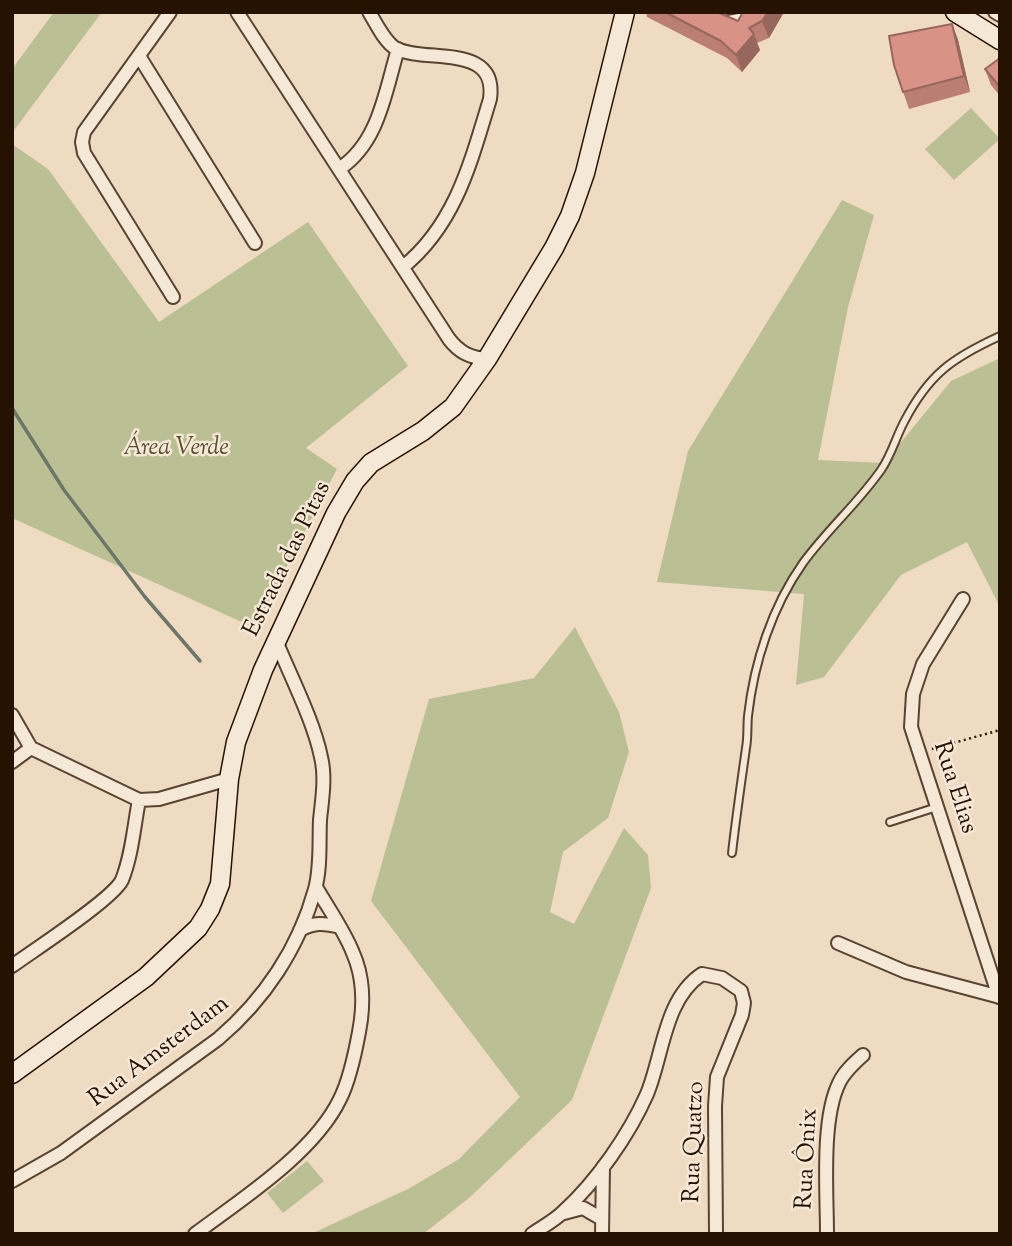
<!DOCTYPE html>
<meta charset="utf-8">
<style>
body{margin:0}
#map{position:relative;width:1012px;height:1246px;overflow:hidden;background:#efdbc2;font-family:"Sorts Mill Goudy",serif}
canvas{display:block}
.frame{position:absolute;inset:0;border:14px solid #261200;pointer-events:none}
</style>
<div id="map">
<canvas width="1012" height="1246"></canvas>
<div class="frame"></div>
</div>
<script>
const g = document.querySelector('canvas').getContext('2d');
g.lineJoin = 'round';
function fill(path, color) { g.fillStyle = color; g.fill(path, 'evenodd'); }
function strokePath(path, color, width, dash) { g.strokeStyle = color; g.lineWidth = width; g.lineCap = dash ? 'butt' : 'round'; g.setLineDash(dash || []); g.stroke(path); }
function write(font, color, halo, rows, align = 'center') {
  g.font = font + ' "Sorts Mill Goudy",serif'; g.lineWidth = 5; g.setLineDash([]); g.textBaseline = 'middle'; g.strokeStyle = halo; g.fillStyle = color; for (const [text, x, y, turn = 0] of rows) {
    g.save(); g.translate(x, y); g.rotate((+turn || 0) * Math.PI / 180); g.textAlign = isNaN(turn) ? turn : align; if (halo) g.strokeText(text, 0, 0); g.fillText(text, 0, 0); g.restore();
  }
}
fill(new Path2D(`
 M54,12H102L12,133V69Z
 M971,108L1000,139L954,180L925,149Z
 M12,144L48,169L159,322L308,222L408,366L306,448L337,469L255,628L12,518Z
 M842,200L874,215L848,307L818,460L884,463L951,381L1000,358V607L967,542L901,575L824,677L796,685L804,594L657,582L688,451Z
 M575,627L619,712L629,752L608,818L563,852L550,912L574,924L624,828L648,855L651,888L572,1100L469,1198L423,1234H311L410,1188L459,1159L520,1097L371,901L429,699L534,678Z
 M307,1161L324,1181L283,1213L267,1193Z`), '#bac093');
strokePath(new Path2D(`
 M12,408L64,490L145,597L200,661`), '#6c776a', 3.5);
const lane = new Path2D(`
 M728,19L739,17L742,12
 M890,822L937,807
 M732,853C736,818 741,783 746,748C748,737 747,727 748,716C754,662 772,607 803,563C827,530 858,503 881,470C891,456 896,437 904,422C929,374 952,358 1000,336`);
const street = new Path2D(`
 M170,12L84,132L82,142L84,153L173,297
 M237,12L449,339C459,352 470,358 487,359
 M369,12C376,23 384,41 395,48C425,64 498,42 490,99C471,161 456,224 403,267
 M995,12L1000,15
 M139,56L255,243
 M339,169C379,143 385,92 398,49
 M963,599L923,664L913,694L911,727L999,997
 M12,715L31,748L139,800L159,799L229,779
 M12,762L31,748
 M300,930C314,922 324,923 340,927
 M838,943L906,972L1000,997
 M12,966C34,950 113,899 122,880C132,855 134,826 139,800
 M12,1181L61,1153L218,1039C264,1000 299,948 315,889C321,868 319,842 320,820C322,800 326,777 321,757C314,722 291,677 277,643
 M564,1213L583,1208L602,1219
 M195,1234C242,1199 314,1153 340,1099C350,1079 355,1054 359,1032C364,1006 364,978 353,953C344,930 328,908 316,887
 M532,1234C542,1227 554,1221 563,1212C596,1182 629,1135 647,1094C663,1056 664,999 702,974L722,978L741,991L744,1003L742,1015L717,1077L715,1106L716,1234
 M602,1234L603,1167
 M827,1234C827,1192 821,1120 839,1083C844,1072 854,1063 863,1055`);
const secondary = new Path2D(`
 M955,12L1000,40
 M12,1074L146,977L198,928L210,909L220,884L229,779L236,742L263,670L336,513L355,481L371,463L423,431L453,407L487,359L554,248L570,216L585,173L625,12`);
strokePath(lane, '#584430', 10);
strokePath(street, '#584430', 16);
strokePath(secondary, '#261200', 21);
strokePath(new Path2D(`
 M932,749L1000,730`), '#261200', 2.5, [2, 3.5]);
strokePath(lane, '#f5e8d7', 6);
strokePath(street, '#f5e8d7', 12);
strokePath(secondary, '#f5e8d7', 18);
fill(new Path2D(`
 M646,12H717L738,21L784,12L769,38L757,43L760,50L742,72L727,58L647,17Z
 M952,24L958,40L970,92L909,109L894,65Z
 M1000,58V96L991,85L985,69Z`), '#ba7e73');
fill(new Path2D(`
 M768,12H784L769,38L762,21Z
 M952,24L958,40L970,92L964,76Z
 M754,34L760,50L742,72L736,55Z`), '#97675e');
const building = new Path2D(`
 M665,12H717L738,21L743,12H768L762,21L749,28L754,34L736,55L721,41Z
 M952,24L964,76L903,92L894,65L889,36Z
 M1000,58V87L985,69Z`);
fill(building, '#d89386');
strokePath(building, '#97675e', 2);
write('italic 24px', '#5a4f33', '#f5e8d7', [
 ["Área Verde",176,450]
]);
write('24px', '#261200', '#f5e8d7', [
 ["Estrada das Pitas",289,560,-64],
 ["Rua Elias",953,788,72],
 ["Rua Amsterdam",160,1053,-37],
 ["Rua Quatzo",696,1142,-88],
 ["Rua Ônix",809,1159,-87]
]);
</script>
